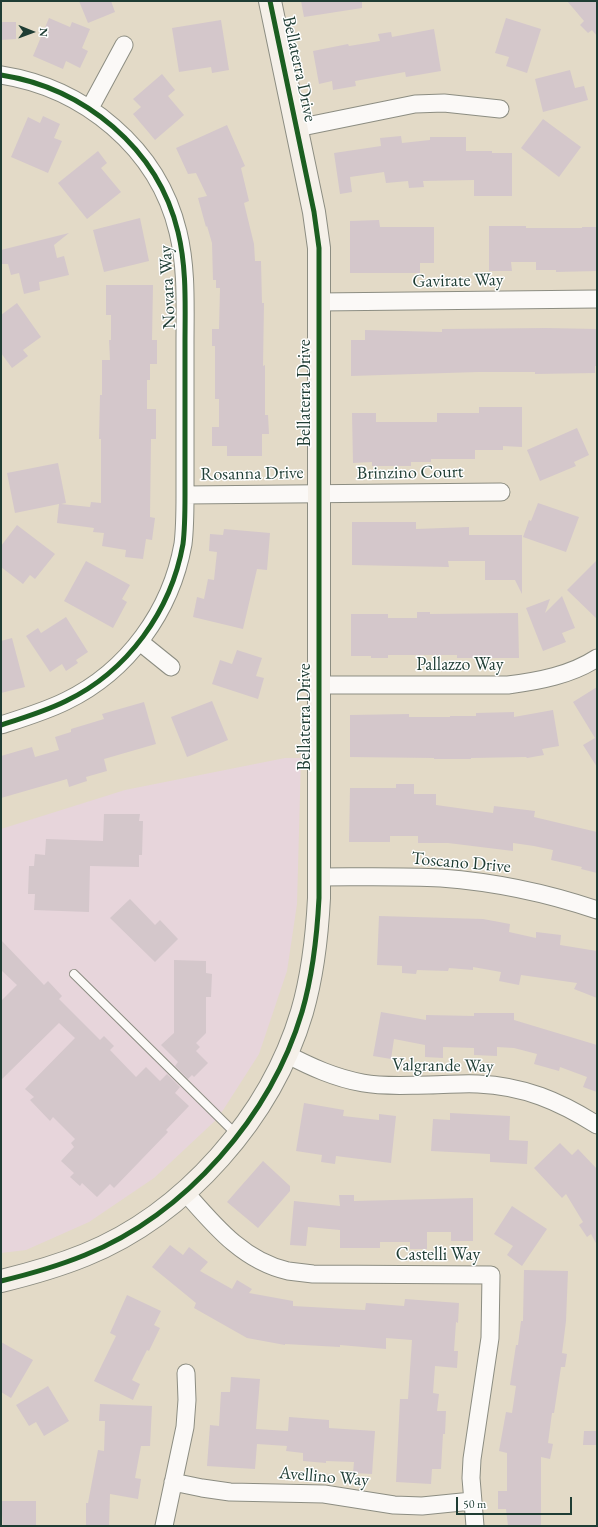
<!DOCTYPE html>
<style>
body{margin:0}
#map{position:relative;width:598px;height:1527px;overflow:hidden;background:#e3dac7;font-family:"EB Garamond",serif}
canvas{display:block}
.frame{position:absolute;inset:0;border:2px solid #1f3d34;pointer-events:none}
.north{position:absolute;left:12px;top:12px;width:40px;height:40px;-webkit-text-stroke:3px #fff;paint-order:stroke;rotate:91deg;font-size:11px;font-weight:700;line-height:16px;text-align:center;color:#1f3d34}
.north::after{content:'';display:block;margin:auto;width:14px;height:18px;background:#1f3d34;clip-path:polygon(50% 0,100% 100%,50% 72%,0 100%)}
.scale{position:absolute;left:456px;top:1497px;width:116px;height:18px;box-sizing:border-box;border:2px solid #1f3d34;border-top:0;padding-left:5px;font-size:12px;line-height:14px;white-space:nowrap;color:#1f3d34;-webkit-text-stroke:3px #fff;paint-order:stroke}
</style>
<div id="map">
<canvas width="598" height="1527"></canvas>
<div class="frame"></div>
<div class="north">N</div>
<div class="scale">50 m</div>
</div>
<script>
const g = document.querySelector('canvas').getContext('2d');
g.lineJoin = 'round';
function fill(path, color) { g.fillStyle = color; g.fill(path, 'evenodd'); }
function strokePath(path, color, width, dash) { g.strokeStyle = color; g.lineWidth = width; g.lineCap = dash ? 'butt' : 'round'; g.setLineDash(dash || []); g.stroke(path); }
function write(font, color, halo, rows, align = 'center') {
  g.font = font + ' "EB Garamond",serif'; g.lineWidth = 3; g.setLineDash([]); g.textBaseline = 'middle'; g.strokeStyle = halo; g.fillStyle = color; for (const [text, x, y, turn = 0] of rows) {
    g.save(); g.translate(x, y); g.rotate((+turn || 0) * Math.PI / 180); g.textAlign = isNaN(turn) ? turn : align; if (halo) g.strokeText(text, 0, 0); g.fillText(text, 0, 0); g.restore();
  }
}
fill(new Path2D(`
 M285,758H301L297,904L287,971L259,1054L218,1118L154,1178L89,1222L26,1250L1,1253V829L125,790Z`), '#e7d5db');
fill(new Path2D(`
 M79,1H111L115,12L88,23Z
 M301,1H362V8L304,17Z
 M567,1H597V36L592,30L588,33L580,25L584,21Z
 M49,18L70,27L72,22L90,29L82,48L88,51L80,68L66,61L63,69L33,56Z
 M506,18L541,29L527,73L506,66L509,57L495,53Z
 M221,20L229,70L212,73L211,67L179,72L172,28Z
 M1,22H16V39L1,40Z
 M434,29L441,71L406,77L405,72L355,81L356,86L333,90L332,81L319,84L313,51L348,44L349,46L380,41L378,34L391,32L392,37Z
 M570,70L575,88L584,86L588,100L543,112L535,79Z
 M162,74L175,90L168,96L184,115L155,140L133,114L141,107L133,99Z
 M43,116L60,124L54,138L62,141L48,173L11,157L28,117L40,123Z
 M543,119L581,147L559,177L521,148Z
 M227,125L245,166L241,168L249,201L244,203L254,244L255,261H261L262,303H264L263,366L265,365V415H268L269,434H262V456H227V446H212V427H219V399H215V346H212V329H219L220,288H216V280H213L212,243L207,226L206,227L198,198L207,196L196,173L188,174L176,148Z
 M401,136L402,143L430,140V137H466V151H492V153H512V196H474V180L423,181L424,187L409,188L408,181L386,183L384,172L350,177L352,192L340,194L334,153L381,146L380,138Z
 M98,151L107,163L101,168L121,192L87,219L58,183Z
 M140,218L149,261L104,272L93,230Z
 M379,220L380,227H434V263H420V273H350V221Z
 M489,226H526V228H582V227H597V271L556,272V270H536V262H511L512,271H489Z
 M69,233L54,245L57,258L64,256L69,275L39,282L40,290L24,294L19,273L11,275L8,264H1V250Z
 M106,285H153L152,340H157V364H150V380H147V409H156V439H151L150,517L155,518L152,540L146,539L143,559L125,557L126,550L102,546L104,533L93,532L94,528L57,523L59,504L15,513L7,473L58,463L66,503L61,504L90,507L91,502L101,503V439H99L100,395H102V360H110L109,340H111V315H106Z
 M17,303L41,337L23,350L28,356L12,368L1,353V315Z
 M546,328L597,329V366H595V373L535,374V372H478L351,376V340H365V330L442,332V329Z
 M479,407H522V447L503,446V450H475V459H431V462H411V466H372V462L353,463L352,413H376V422H437V413H479Z
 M577,428L589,455L574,462L576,466L540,481L527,450Z
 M538,503L579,517L566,552L523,537L529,520L531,521Z
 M352,522H416V529L469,527V535H522V594L515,580H485V561H448L449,567L352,565Z
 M17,525L55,554L35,579L30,575L23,584L1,567V546Z
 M224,529L270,533L267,570L257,569L243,629L193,617L197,597L204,599L208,579L214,580L217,552L209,551L210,534L223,535Z
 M597,560V619L567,590Z
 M86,561L130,585L122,599L127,602L113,628L64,601Z
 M562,596L575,628L562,633L566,642L543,651L526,608L550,599L545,613Z
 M417,612H430V614L518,613L519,658H457V655H388V658H371V656H351V614H388V618H417Z
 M66,617L88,652L76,660L78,663L66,671L62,664L50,672L26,636L38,628L41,633Z
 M12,638L25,687L1,693V641Z
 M237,650L262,658L256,676L264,678L258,699L212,684L220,660L232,664Z
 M597,687V767L583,745L595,738L573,702Z
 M212,701L228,740L187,757L171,717Z
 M144,702L156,744L104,759L107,771L86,777L87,781L69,787L67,779L1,798V756L32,747L35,757L59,750L55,737L71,732V729L104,719L102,714Z
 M553,710L559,746L542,749L544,755L527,758L526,757L471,758V759H434V758L350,757V715L409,714V717H450V716H476V713L514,712V717Z
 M396,784H414V794H436V805L493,813L494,806L535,811L534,817L597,832V873L581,869L582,867L551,860L553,850L534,846L513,843V851L448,843H418V836H390V842H349L350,788H396Z
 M104,814H140L139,821H143L142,855H139V867L90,866L89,912L34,910L35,894H28L29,866H34L35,854L45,855L46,839L103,841Z
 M130,899L155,925L160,920L178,939L155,962L110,918Z
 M379,916L483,919L510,924L509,932L536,938V932L561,935L560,945L597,951V998L574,989L577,983L521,975L519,985L499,981L501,972L473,967V970L449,968L448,971L417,970L416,974L402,973V966L377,965Z
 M1,940L44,985L48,981L62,996L59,999L100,1040L104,1036L114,1046L110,1050L136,1077L146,1067L160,1081L167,1074L180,1087L175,1093L189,1106L166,1130L168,1132L114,1188L110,1184L97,1197L82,1183L80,1186L70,1177L74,1173L61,1161L74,1147L71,1143L75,1139L53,1117L50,1121L30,1100L34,1097L25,1089L75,1038L59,1023L1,1080V1001L17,985L1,970Z
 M174,960L206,961V973L212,974L211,997H206V1033L196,1043L200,1047L196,1051L208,1063L194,1077L192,1075L188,1079L175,1066L178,1062L161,1045L174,1033Z
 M381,1012L426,1020V1015L474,1016V1013H514V1020L597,1045V1092L583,1087L587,1077L560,1067L559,1071L534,1064L537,1054L514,1048L497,1047V1056L474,1055V1048L443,1047V1058L425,1057V1045L394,1039L391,1059L373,1056Z
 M304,1103L344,1110L343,1116L379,1120V1114L396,1116L391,1163L336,1156L335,1164L321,1162L322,1155L296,1151Z
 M450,1113L510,1116L509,1140L528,1141L527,1164L490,1162V1154L431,1151L433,1119L450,1120Z
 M560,1143L572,1155L578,1149L597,1169V1245L591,1234L587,1237L579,1225L583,1222L566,1194L562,1198L534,1168Z
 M263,1161L290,1186V1191L258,1228L227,1202Z
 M339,1195H354V1201L473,1198V1241H451V1232H427V1249H410V1242H380V1248H340V1230L308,1227L306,1246L290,1245L294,1201L340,1206Z
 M512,1206L547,1229L522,1266L507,1255L513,1246L494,1234Z
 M170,1245L183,1255L189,1247L208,1262L200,1271L232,1289L237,1280L252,1289L249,1293L293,1301V1306L365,1310L366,1303L404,1306L405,1299L459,1303L458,1323L456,1322L454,1351H458L457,1368L435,1366L433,1393L439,1394L437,1411H446L445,1434H443L441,1469H432L431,1484L396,1482L400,1399H408L412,1340L386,1338V1349L340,1345V1347L285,1344V1345L247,1338L194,1308L196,1303L152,1267Z
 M524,1270L568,1271L566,1321L562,1353L567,1354L565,1367H561L554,1413H552L548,1443L553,1444L550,1459L541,1457V1526H508L506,1509H498V1491H507V1453L499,1451L506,1412L512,1413L516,1386L510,1385L516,1345H518L521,1321H523Z
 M127,1295L161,1311L154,1325L160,1328L149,1351L147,1350L132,1380L140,1384L133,1400L94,1381L116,1336L110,1333Z
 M1,1342L33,1360L11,1398L1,1392Z
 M231,1377L260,1379L256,1429L288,1431L289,1417L329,1420V1428L375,1431L372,1474L353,1473L354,1462L326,1461V1463L303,1461V1453L286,1451L287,1446L257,1444L255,1469L207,1466L210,1425L219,1426L221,1392H230Z
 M48,1386L69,1421L44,1436L36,1422L29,1426L16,1405Z
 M100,1404L152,1406L150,1446H141L135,1478L141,1479L138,1499L110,1494L109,1526H86V1503H88L98,1450L104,1451L105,1421H99Z
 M584,1431H597V1445H583Z
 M1,1501H36V1526H3Z`), '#d4c7cb');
const lane = new Path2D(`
 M74,974L237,1135`);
const street = new Path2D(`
 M1,75C84,88 158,148 178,232C187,269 185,306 185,344C185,394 185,445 185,495C185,511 185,528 183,544C171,611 128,671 66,701C46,711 23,718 1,725
 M90,108L124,45
 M297,128L415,104L444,103L500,109
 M319,302L597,299
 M185,495L501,492
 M140,642L171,667
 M319,685H508C539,681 571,675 597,658
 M319,877C360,877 401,876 441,878C494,882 547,893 597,910
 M286,1054C311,1067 335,1078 363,1083C384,1087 407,1085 429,1085C446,1085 462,1083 478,1084C524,1086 559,1101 597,1125
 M185,1192C214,1225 243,1261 288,1271C296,1272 305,1273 313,1274L491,1275L490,1338L472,1459L471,1478L475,1526
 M173,1482L202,1488L230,1492L324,1494L394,1505L422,1506L472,1501
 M164,1526L185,1427L187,1400L186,1373`);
const secondary = new Path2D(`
 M1,1281C30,1274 58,1266 85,1255C186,1214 271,1116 302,1012C313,974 317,937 319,898V248L314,212L270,1`);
strokePath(lane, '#8c8d82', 10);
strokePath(street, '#8c8d82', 19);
strokePath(secondary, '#8c8d82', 24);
strokePath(lane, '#fbf9f7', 8);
strokePath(street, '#fbf9f7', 17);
strokePath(secondary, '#f5f0e9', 22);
strokePath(new Path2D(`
 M1,75C84,88 158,148 178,232C187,269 185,306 185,344C185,394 185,445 185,495C185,511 185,528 183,544C171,611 128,671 66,701C46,711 23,718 1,725
 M1,1281C30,1274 58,1266 85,1255C186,1214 271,1116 302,1012C313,974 317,937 319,898V248L314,212L270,1`), '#1b5e20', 5);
write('18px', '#1f3d34', '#fff', [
 ["Bellaterra Drive",299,69,78],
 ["Gavirate Way",458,281,-1],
 ["Novara Way",168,287,-93],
 ["Bellaterra Drive",305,393,-90],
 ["Brinzino Court",410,473,-1],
 ["Rosanna Drive",252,474,-1],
 ["Pallazzo Way",460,665],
 ["Bellaterra Drive",305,717,-90],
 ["Toscano Drive",461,863,5],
 ["Valgrande Way",443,1066,1],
 ["Castelli Way",438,1255],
 ["Avellino Way",324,1477,5]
]);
</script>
